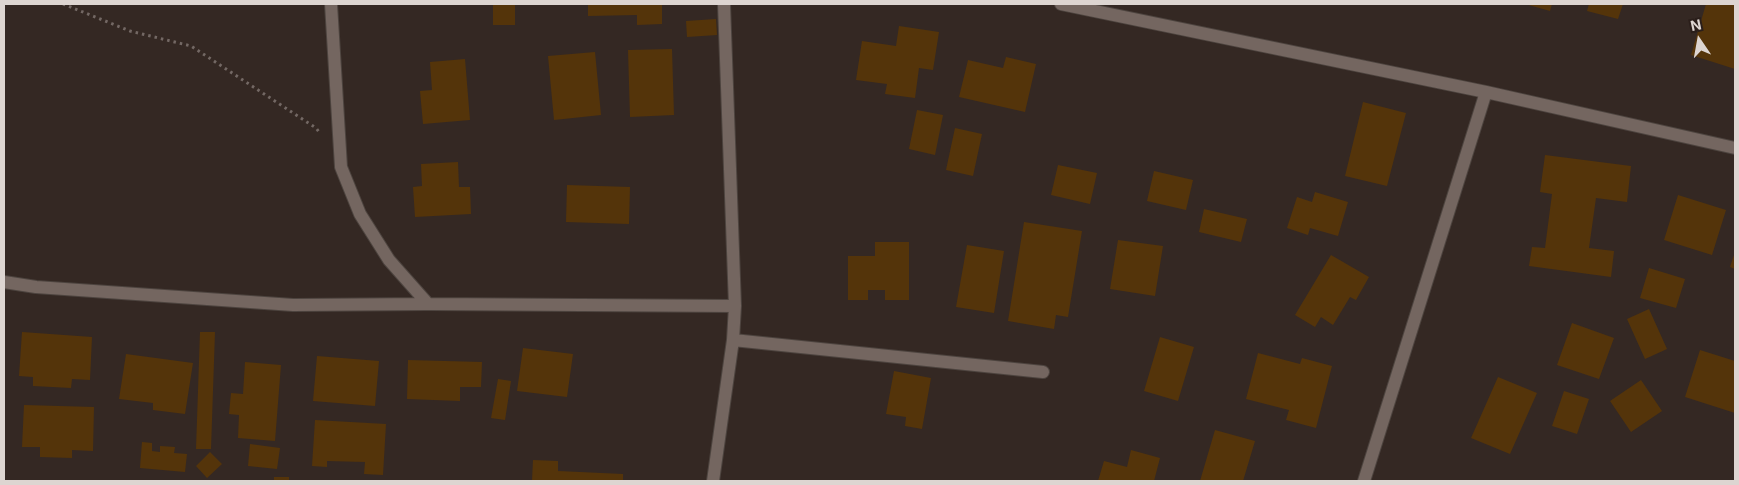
<!DOCTYPE html>
<style>
body{margin:0}
#map{position:relative;width:1739px;height:485px;overflow:hidden;background:#342823;font-family:Inter,sans-serif}
canvas{display:block}
.frame{position:absolute;inset:0;border:5px solid #ddd5d1;pointer-events:none}
.north{position:absolute;left:1674px;top:15px;width:50px;height:50px;-webkit-text-stroke:4px #2a1e1a;paint-order:stroke;rotate:348deg;font-size:14px;font-weight:700;line-height:20px;text-align:center;color:#ddd5d1}
.north::after{content:'';display:block;margin:auto;width:18px;height:22px;background:#ddd5d1;clip-path:polygon(50% 0,100% 100%,50% 72%,0 100%)}
</style>
<div id="map">
<canvas width="1739" height="485"></canvas>
<div class="frame"></div>
<div class="north">N</div>
</div>
<script>
const g = document.querySelector('canvas').getContext('2d');
g.lineJoin = 'round';
function fill(path, color) { g.fillStyle = color; g.fill(path, 'evenodd'); }
function strokePath(path, color, width, dash) { g.strokeStyle = color; g.lineWidth = width; g.lineCap = dash ? 'butt' : 'round'; g.setLineDash(dash || []); g.stroke(path); }
fill(new Path2D(`
 M493,4H515V25H493Z
 M588,4H662V24L637,25V15L588,16Z
 M1525,4H1552L1550,11Z
 M1589,4H1623L1618,19L1587,11Z
 M1706,4H1735V69L1691,55Z
 M716,19L717,35L687,37L686,21Z
 M899,26L939,32L933,70L919,68L915,98L885,94L887,84L856,80L862,41L896,46Z
 M672,49L674,115L630,117L628,50Z
 M595,52L601,115L554,120L548,56Z
 M1006,57L1036,64L1025,112L959,97L968,60L1003,68Z
 M465,59L470,120L423,124L420,91L432,90L430,62Z
 M1363,102L1406,113L1387,186L1345,176Z
 M917,110L943,115L935,155L909,149Z
 M955,128L982,134L973,176L946,170Z
 M1545,155L1631,166L1627,202L1596,198L1589,248L1614,251L1611,277L1529,266L1532,247L1545,248L1552,194L1540,192Z
 M458,162L459,187H470L471,214L415,217L413,187L422,186L421,164Z
 M1058,165L1097,173L1090,204L1051,195Z
 M1154,171L1193,180L1186,210L1147,201Z
 M567,185L630,187L629,224L566,222Z
 M1315,192L1348,202L1338,236L1310,228L1308,235L1287,228L1297,197L1312,202Z
 M1678,195L1726,210L1712,255L1664,240Z
 M1204,209L1247,219L1241,242L1199,232Z
 M1024,222L1082,231L1068,317L1056,315L1054,329L1008,321Z
 M1118,240L1163,246L1155,296L1110,289Z
 M875,242H909V300H885V290H868V300H848V256H875Z
 M967,245L1004,251L994,313L956,307Z
 M1735,252V269L1730,267Z
 M1331,255L1369,277L1356,300L1350,297L1333,325L1321,317L1315,327L1295,315Z
 M1649,268L1685,279L1676,308L1640,298Z
 M1649,309L1667,349L1645,359L1627,319Z
 M1572,323L1614,338L1599,379L1557,365Z
 M22,332L92,337L90,380L72,379L71,388L33,386V377L19,376Z
 M200,332H215L211,449H196Z
 M1160,337L1194,347L1178,401L1144,391Z
 M523,348L573,354L567,397L517,391Z
 M1700,350L1735,361V413L1685,397Z
 M1258,353L1300,364L1302,358L1332,366L1316,428L1286,420L1289,410L1246,399Z
 M126,354L193,363L185,414L153,410V403L119,399Z
 M317,356L379,361L375,406L313,401Z
 M408,360L482,362L481,387H460V401L407,399Z
 M245,362L281,365L275,441L238,438L239,415L229,414L231,393L243,394Z
 M894,371L931,378L922,429L905,426L906,417L886,414Z
 M1498,377L1537,393L1510,454L1471,438Z
 M498,379L511,381L505,420L491,418Z
 M1641,380L1662,411L1631,432L1610,401Z
 M1564,391L1589,399L1577,434L1552,426Z
 M24,405L94,407L93,451L72,450V458L40,457V447H22Z
 M315,420L386,424L383,475L364,474L365,462L327,461V467L312,466Z
 M1215,430L1255,441L1243,481H1200Z
 M142,442L152,443V451L160,452V446L175,447L174,453L187,454L185,472L140,468Z
 M250,444L280,448L277,469L248,466Z
 M1131,450L1160,458L1154,481H1098L1104,461L1127,467Z
 M210,452L222,464L207,478L196,466Z
 M533,460L558,461V471L623,474V481H532Z
 M274,477H289V481H274Z`), '#54340a');
const minor = new Path2D(`
 M331,4L341,167L360,214L389,260L428,304
 M1061,4L1486,92L1735,148
 M4,282L36,287L293,305L428,304L735,306
 M733,340L1043,372
 M713,481L733,340L735,306L724,4
 M1364,481L1486,92`);
strokePath(minor, '#4d443f', 14);
strokePath(new Path2D(`
 M63,4L130,31L191,46L316,128L319,132`), '#736864', 3, [2.5, 4]);
strokePath(minor, '#746660', 12);
</script>
